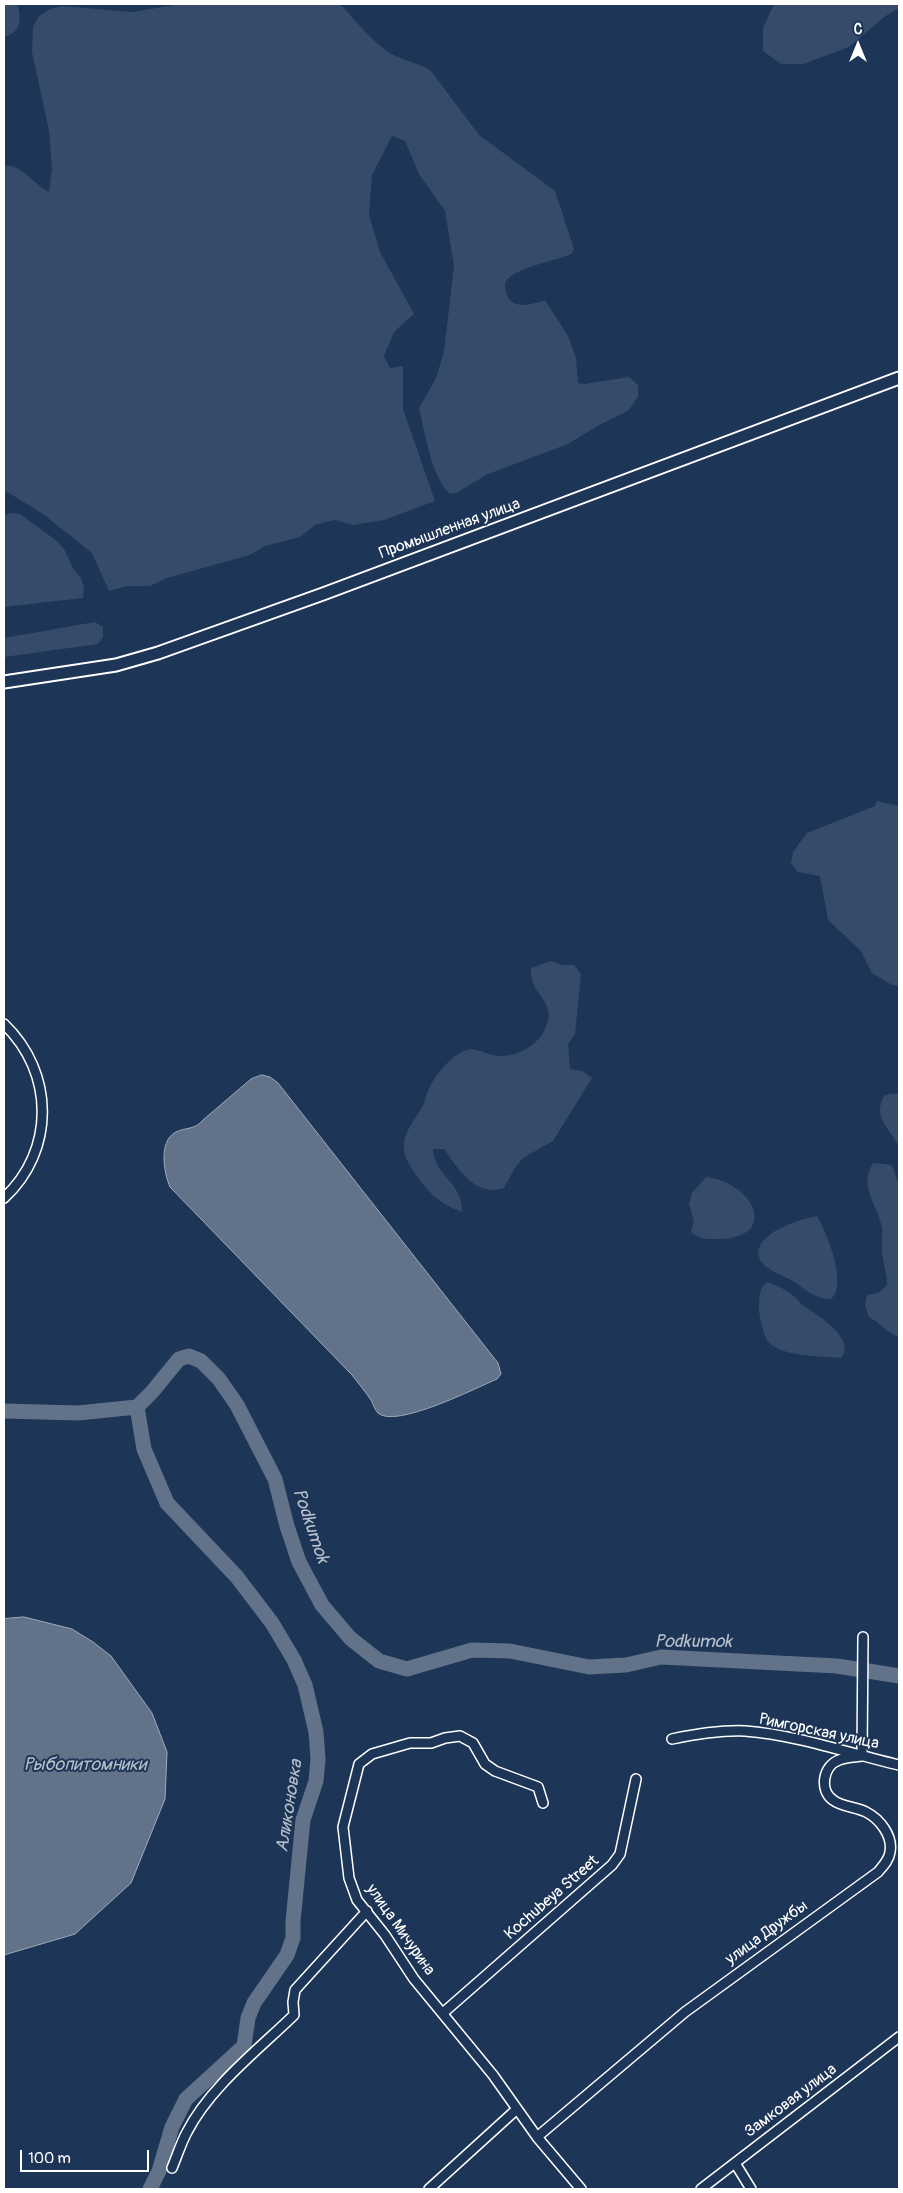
<!DOCTYPE html>
<meta charset="utf-8">
<style>
body{margin:0}
#map{position:relative;width:903px;height:2193px;overflow:hidden;background:#1d3557;font-family:Pangolin,sans-serif}
canvas{display:block}
.frame{position:absolute;inset:0;border:5px solid #fff;pointer-events:none}
.north{position:absolute;left:833px;top:20px;width:50px;height:50px;-webkit-text-stroke:4px #1d3557;paint-order:stroke;rotate:0deg;font-size:14px;font-weight:700;line-height:20px;text-align:center;color:#fff}
.north::after{content:'';display:block;margin:auto;width:18px;height:22px;background:#fff;clip-path:polygon(50% 0,100% 100%,50% 72%,0 100%)}
.scale{position:absolute;left:20px;top:2150px;width:129px;height:22px;box-sizing:border-box;border:2px solid #fff;border-top:0;padding-left:6px;font-size:15px;line-height:18px;white-space:nowrap;color:#fff;-webkit-text-stroke:4px #1d3557;paint-order:stroke}
</style>
<div id="map">
<canvas width="903" height="2193"></canvas>
<div class="frame"></div>
<div class="north">С</div>
<div class="scale">100 m</div>
</div>
<script>
const g = document.querySelector('canvas').getContext('2d');
g.lineJoin = 'round';
function fill(path, color) { g.fillStyle = color; g.fill(path, 'evenodd'); }
function strokePath(path, color, width, dash) { g.strokeStyle = color; g.lineWidth = width; g.lineCap = dash ? 'butt' : 'round'; g.setLineDash(dash || []); g.stroke(path); }
function write(font, color, halo, rows, align = 'center') {
  g.font = font + ' Pangolin,sans-serif'; g.lineWidth = 4; g.setLineDash([]); g.textBaseline = 'middle'; g.strokeStyle = halo; g.fillStyle = color; for (const [text, x, y, turn = 0] of rows) {
    g.save(); g.translate(x, y); g.rotate((+turn || 0) * Math.PI / 180); g.textAlign = isNaN(turn) ? turn : align; if (halo) g.strokeText(text, 0, 0); g.fillText(text, 0, 0); g.restore();
  }
}
fill(new Path2D(`
 M4,4H17C22,18 21,33 4,37Z
 M181,4H340C355,20 370,39 388,52C400,60 418,62 431,71L479,135L555,191L574,249L571,254C556,261 517,267 507,280C504,283 505,287 506,291C510,311 531,305 545,300L568,336L576,358L578,383L584,384L629,377L638,385V397L628,411L601,424L568,444L488,474L456,493L450,494C431,477 425,432 419,408L436,378L444,352L454,266L445,211L419,174L405,141L392,136L372,175L369,215L380,252L414,314L394,332L384,356L390,368L403,366V409L435,501L384,520L353,525L335,520L322,523L315,525L300,537L265,546L250,555L167,578L150,586H126L109,591L92,553L43,514L4,490V166C23,164 33,185 49,192L52,168L49,131L32,52L33,27L39,16L50,9L62,6L132,12Z
 M774,4H899V8L884,17L849,47L803,64H781L763,51V28Z
 M10,513L20,514L57,541L64,549L74,570L81,578L84,588L83,598L4,607V516Z
 M95,622L103,627V637L98,644L4,657V638Z
 M877,801L899,806V986L892,985L872,973L861,951L828,920L820,876L798,872L791,863L793,852L807,833L875,806Z
 M551,961L562,965H574L581,974L575,1034L568,1044L570,1069L582,1071L592,1078L553,1141L523,1158L515,1168L504,1188C475,1197 459,1170 444,1149H433C435,1178 462,1180 462,1212C436,1202 428,1192 412,1169C408,1162 404,1156 404,1148C403,1132 415,1120 422,1107C425,1103 425,1098 427,1093C433,1078 449,1057 464,1051C474,1046 482,1053 493,1055C511,1059 535,1049 544,1031C558,1005 537,998 532,980C531,976 531,972 531,968Z
 M890,1094H899V1147C890,1128 872,1118 884,1096Z
 M873,1163L892,1165L899,1185V1337C887,1333 880,1323 869,1317L865,1306L867,1295L878,1293L887,1285C887,1273 883,1263 882,1251C881,1244 883,1236 882,1228C878,1205 858,1187 873,1163Z
 M706,1177C756,1183 780,1240 716,1239C706,1239 698,1239 691,1232L694,1221L689,1204L692,1193Z
 M817,1216C827,1233 848,1285 831,1299C817,1300 804,1289 793,1281C783,1275 762,1269 759,1257C753,1233 801,1219 817,1216Z
 M767,1282C779,1286 794,1293 801,1304C814,1313 858,1338 841,1358C823,1356 777,1357 767,1340C763,1333 760,1319 759,1310C759,1300 758,1289 767,1282Z`), '#364b69');
const water = new Path2D(`
 M262,1075L270,1077L278,1083L498,1363L501,1374L497,1379C476,1388 395,1429 378,1413C375,1410 373,1404 371,1400C365,1391 358,1383 352,1375L170,1187C164,1173 158,1141 176,1132C186,1127 195,1130 203,1120L251,1079Z
 M24,1617L72,1629L93,1642L111,1656L152,1713L167,1752L165,1799L131,1883L75,1934L4,1955V1619Z`);
fill(water, '#617289');
strokePath(water, '#a0aab8', 1);
strokePath(new Path2D(`
 M137,1407L144,1449L167,1503L237,1577L272,1623L294,1660L305,1685L316,1732L318,1759L316,1781L303,1820L293,1921V1938L287,1955L254,2003L248,2018L244,2046L186,2099L172,2127L159,2171L150,2189
 M4,1411L78,1413L137,1407L152,1392L179,1359L189,1356L201,1361L219,1379L237,1405L275,1479L287,1526L299,1562L322,1605L350,1638L379,1661L407,1669L472,1650L510,1651L589,1667L626,1665L661,1657L837,1666L899,1676`), '#617289', 15);
const minor = new Path2D(`
 M4,1024C55,1073 55,1151 4,1198
 M672,1739C696,1734 720,1730 745,1731C797,1735 848,1753 899,1765
 M862,1756L863,1637
 M543,1803L538,1787L495,1771L485,1764L473,1743L460,1736L445,1738L431,1743H410L372,1754L359,1764L343,1827L349,1878L357,1900L385,1935L414,1979L493,2075L537,2137L581,2189
 M443,2013L612,1865L620,1854L636,1779
 M537,2137L685,2012L878,1872C883,1866 889,1860 890,1852C893,1836 880,1819 866,1812C856,1807 842,1807 833,1800C819,1790 823,1766 839,1760C846,1757 855,1757 862,1756
 M735,2163L751,2189
 M172,2168C177,2156 181,2143 187,2132C210,2087 258,2050 294,2015L293,2002L295,1990L367,1911
 M429,2189L517,2109
 M701,2189L899,2037`);
const major = new Path2D(`
 M4,682L116,665L158,653L323,594L899,378`);
strokePath(minor, '#fff', 12);
strokePath(major, '#fff', 15);
strokePath(minor, '#1d3557', 9);
strokePath(major, '#1d3557', 11);
write('16px', '#fff', '#1d3557', [
 ["Промышленная улица",450,529,-20],
 ["Римгорская улица",819,1732,12],
 ["Kochubeya Street",552,1898,-41],
 ["улица Мичурина",400,1930,55],
 ["улица Дружбы",767,1933,-36],
 ["Замковая улица",791,2101,-37]
]);
write('italic 18px', '#b8c0ca', '#1d3557', [
 ["Podkumok",310,1526,71],
 ["Podkumok",693,1642],
 ["Рыбопитомники",85,1765],
 ["Аликоновка",290,1806,-81]
]);
</script>
